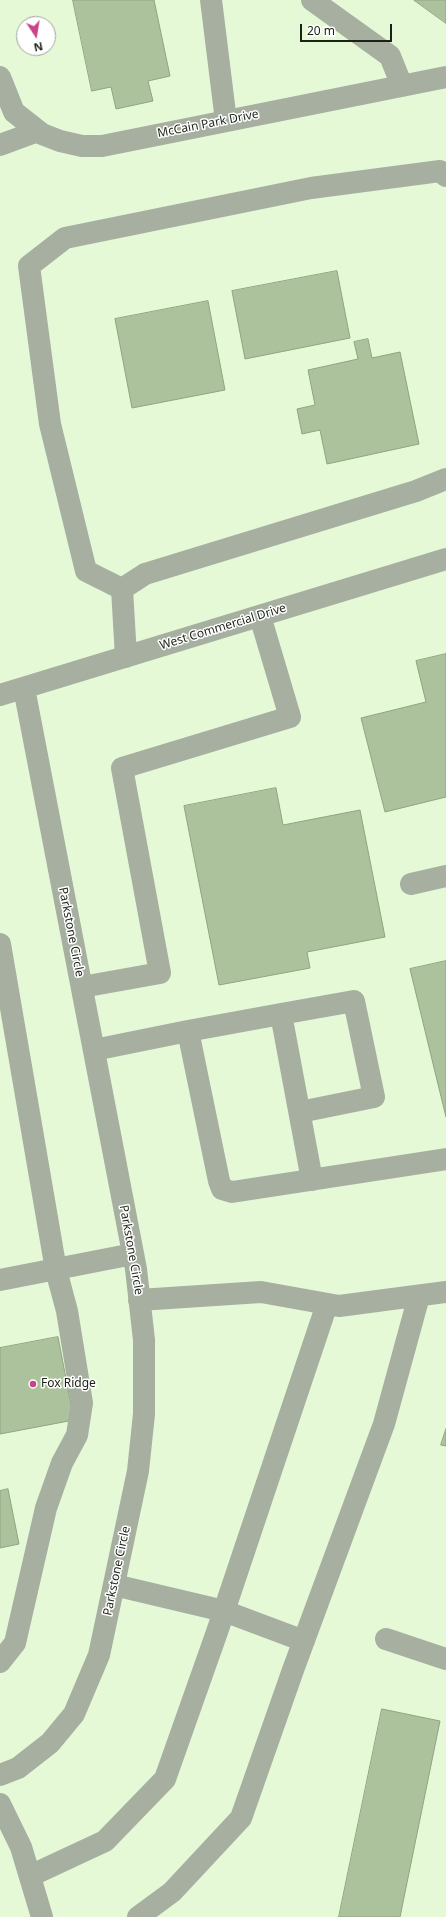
<!DOCTYPE html>
<style>
body{margin:0}
#map{position:relative;width:446px;height:1917px;overflow:hidden;background:#e5f9d7;font-family:"Noto Sans",sans-serif}
canvas{display:block}
.north{position:absolute;left:16px;top:16px;width:40px;height:40px;box-sizing:border-box;background:#fff;border:1px solid #a4a6a1;border-radius:50%;rotate:168deg;font-size:11px;font-weight:700;line-height:16px;text-align:center;color:#1b2115}
.north::after{content:'';display:block;margin:auto;width:14px;height:18px;background:#c94487;clip-path:polygon(50% 0,100% 100%,50% 72%,0 100%)}
.scale{position:absolute;left:300px;top:24px;width:92px;height:18px;box-sizing:border-box;border:2px solid #1b2115;border-top:0;padding-left:5px;font-size:12px;line-height:14px;white-space:nowrap;color:#1b2115;-webkit-text-stroke:3px #fff;paint-order:stroke}
</style>
<div id="map">
<canvas width="446" height="1917"></canvas>
<div class="north">N</div>
<div class="scale">20 m</div>
</div>
<script>
const g = document.querySelector('canvas').getContext('2d');
g.lineJoin = 'round';
function fill(path, color) { g.fillStyle = color; g.fill(path, 'evenodd'); }
function strokePath(path, color, width, dash) { g.strokeStyle = color; g.lineWidth = width; g.lineCap = dash ? 'butt' : 'round'; g.setLineDash(dash || []); g.stroke(path); }
function write(font, color, halo, rows, align = 'center') {
  g.font = font + ' "Noto Sans",sans-serif'; g.lineWidth = 3; g.setLineDash([]); g.textBaseline = 'middle'; g.strokeStyle = halo; g.fillStyle = color; for (const [text, x, y, turn = 0] of rows) {
    g.save(); g.translate(x, y); g.rotate((+turn || 0) * Math.PI / 180); g.textAlign = isNaN(turn) ? turn : align; if (halo) g.strokeText(text, 0, 0); g.fillText(text, 0, 0); g.restore();
  }
}
const building = new Path2D(`
 M73,0H154L170,76L148,81L153,101L116,109L111,87L92,91Z
 M414,0H446V23Z
 M337,271L350,338L245,359L232,291Z
 M208,301L225,390L132,408L115,319Z
 M368,339L372,358L400,352L419,444L327,464L320,430L302,434L297,409L315,405L308,370L358,359L354,342Z
 M446,654V797L385,812L361,718L426,702L416,661Z
 M276,788L283,825L360,810L385,937L307,952L310,968L219,985L184,806Z
 M446,961V1117L410,969Z
 M58,1337L74,1420L0,1434V1348Z
 M446,1429V1446L441,1445Z
 M8,1489L19,1544L0,1548V1491Z
 M382,1709L440,1721L400,1917H339Z`);
fill(building, '#acc29d');
strokePath(building, '#90a383', 1);
strokePath(new Path2D(`
 M211,0L226,121
 M312,0L390,56L402,86
 M0,77L14,112L42,134L60,141L82,146H102L446,77
 M0,145L38,131
 M122,589L86,571L50,424L29,266L65,238L311,188L440,171L446,176
 M126,657L122,589L145,574L416,491L446,479
 M0,695L446,559
 M411,884L446,876
 M0,944L56,1270L67,1311L82,1403L77,1435L62,1463L46,1508L15,1643L0,1662
 M82,987L160,973L122,768L290,717L260,616
 M281,1014L354,1001L374,1097L300,1112
 M188,1031L281,1014L312,1180
 M94,1050L188,1031L219,1181L222,1189L232,1192L446,1159
 M0,1280L133,1254
 M139,1300L261,1292L339,1306L446,1292
 M114,1585L224,1611L304,1641
 M386,1639L446,1659
 M0,1775L18,1768L50,1743L74,1714L99,1655L138,1471L144,1414V1340L136,1269L24,688
 M0,1804L21,1847L42,1917
 M30,1876L105,1841L165,1779L217,1632L327,1304
 M138,1917L172,1892L241,1818L293,1670L384,1424L419,1296`), '#a7afa1', 22);
for (const [x, y, r, color] of [
 [33,1384,4,"#c94487"]
]) { const dot = new Path2D(); dot.arc(x, y, r, 0, 2 * Math.PI); g.fillStyle = color; g.fill(dot); strokePath(dot, '#fff', 1.5); }
write('12px', '#1b2115', '#fff', [
 ["McCain Park Drive",208,124,-11],
 ["West Commercial Drive",223,627,-17],
 ["Parkstone Circle",71,932,79],
 ["Parkstone Circle",131,1250,80],
 ["Parkstone Circle",117,1571,-78]
]);
write('12px', '#1b2115', '#fff', [
 ["Fox Ridge",41,1384]
], 'left');
</script>
